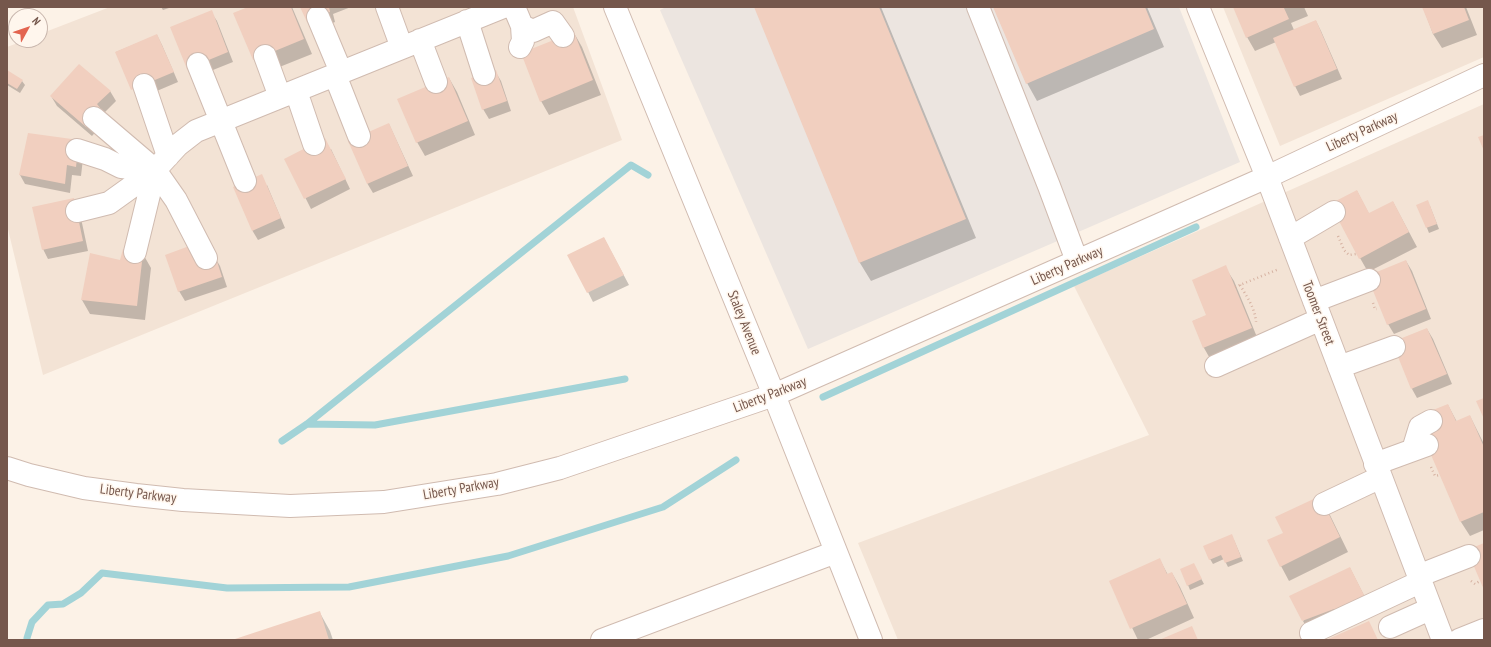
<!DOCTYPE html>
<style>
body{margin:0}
#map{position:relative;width:1491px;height:647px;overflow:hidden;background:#fcf2e7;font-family:"PT Sans Narrow",sans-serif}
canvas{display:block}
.frame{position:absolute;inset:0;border:8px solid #75574c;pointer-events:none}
.north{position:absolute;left:8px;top:8px;width:40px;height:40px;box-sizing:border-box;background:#fff6ed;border:1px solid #c8b6ad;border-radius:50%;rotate:50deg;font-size:11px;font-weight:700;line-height:16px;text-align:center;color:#75574c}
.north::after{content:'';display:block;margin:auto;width:14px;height:18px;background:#e3644f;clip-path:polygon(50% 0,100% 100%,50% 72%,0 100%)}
</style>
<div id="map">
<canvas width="1491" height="647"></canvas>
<div class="frame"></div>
<div class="north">N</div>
</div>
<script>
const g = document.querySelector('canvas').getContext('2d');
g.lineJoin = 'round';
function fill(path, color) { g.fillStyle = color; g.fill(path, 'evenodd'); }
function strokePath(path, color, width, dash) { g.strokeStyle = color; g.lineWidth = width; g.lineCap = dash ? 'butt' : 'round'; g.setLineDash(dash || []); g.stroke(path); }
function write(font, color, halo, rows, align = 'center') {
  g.font = font + ' "PT Sans Narrow",sans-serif'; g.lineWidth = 3; g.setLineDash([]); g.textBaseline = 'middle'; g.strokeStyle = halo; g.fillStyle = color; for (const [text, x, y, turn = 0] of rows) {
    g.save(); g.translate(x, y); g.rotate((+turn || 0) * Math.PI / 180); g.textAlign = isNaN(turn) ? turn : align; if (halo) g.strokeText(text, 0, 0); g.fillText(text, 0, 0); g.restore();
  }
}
fill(new Path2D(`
 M110,7H573L622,140L43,375L7,225V47L26,40H40V34Z
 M1223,7H1484V57L1280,146Z
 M1484,104V640H898L858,543L1149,435L1074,286Z`), '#f3e3d5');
fill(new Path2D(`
 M666,7H1179L1240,162L808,349L660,10Z`), '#ece5e0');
fill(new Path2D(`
 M161,7H172L163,10Z
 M251,7H292L312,54L262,74L254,60L235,14Z
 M301,7H351L333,14L335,22L313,31Z
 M755,7H881L976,238L871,281L860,263Z
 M994,7H1147L1164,47L1037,101L1027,83Z
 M1234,7H1304L1308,16L1291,23L1294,30L1316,21L1321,31L1342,79L1300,96L1295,86L1276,42L1255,51L1247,37Z
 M1423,7H1466L1477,35L1442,48L1433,34Z
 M211,12L217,21L233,62L193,78L187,68Z
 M574,33L582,47L601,95L549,115L541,101Z
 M157,35L162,45L178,82L138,99L116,52Z
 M7,71L22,81L25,85L20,93L7,85Z
 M495,71L501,81L511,111L489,119L483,109Z
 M449,78L457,92L475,135L425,156L417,142Z
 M110,91L116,101L103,114L106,120L92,136L57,106L51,96Z
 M389,124L413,176L373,193L367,183Z
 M331,149L350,189L311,209L286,159Z
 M84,150L81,176L72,175L70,193L25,184L20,175Z
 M267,185L285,228L258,240L252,230Z
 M1357,191L1369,214L1393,202L1417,247L1368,272L1360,258Z
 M1418,205L1430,206L1439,229L1429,233Z
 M79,209L88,251L48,259L43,249Z
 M604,238L629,285L593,302L588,292Z
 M143,254L151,268L145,320L90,314L82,300L120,261Z
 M214,256L220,266L227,287L185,301L179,291Z
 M1406,261L1412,271L1431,319L1394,334L1388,324Z
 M1225,267L1234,281L1259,342L1212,362L1204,348L1193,321L1208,315Z
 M1427,329L1433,339L1452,384L1417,398L1412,389Z
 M1448,405L1457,422L1470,416L1484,444V530L1470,536L1461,522L1423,434Z
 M1328,511L1348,552L1289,581L1281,566Z
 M1234,540L1243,561L1228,567L1224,559L1213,564L1210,559Z
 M1160,560L1168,575L1172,573L1180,587L1194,618L1146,640H1138L1110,582Z
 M1350,568L1371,609L1308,630L1303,621Z
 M1196,569L1204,584L1190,590L1188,585Z
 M320,613L330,631L333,640H234Z`), '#0003');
strokePath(new Path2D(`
 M823,397L1196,227
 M307,424L375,425L625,379
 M282,441L307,424L631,165L648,175
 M27,638L32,622L48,605L63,604L81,593L102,573L227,588L349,587L508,556L663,507L736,460`), '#a2d3d7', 7);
fill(new Path2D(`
 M248,7H291L304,39L253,60L233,13Z
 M300,7H329L330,12L307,22Z
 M754,7H879L966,219L859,263Z
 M993,7H1145L1154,29L1026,84Z
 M1233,7H1287L1284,8L1289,19L1246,38Z
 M1422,7H1464L1469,20L1433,34Z
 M212,10L228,52L187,69L170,27Z
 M1316,20L1337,69L1294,87L1273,38Z
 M574,32L593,80L540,102L521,53Z
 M157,34L174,72L131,90L115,52Z
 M79,64L111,91L97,104L101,109L86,127L50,96Z
 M7,70L23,80L17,89L7,83Z
 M496,70L507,101L482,110L471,78Z
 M449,77L468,121L416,143L397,99Z
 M389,123L408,166L367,184L348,141Z
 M28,133L79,140L76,167L67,165L65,184L19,175Z
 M1484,135V151L1478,137Z
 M325,138L346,179L304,199L284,159Z
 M262,174L281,218L252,231L233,187Z
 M1357,190L1369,213L1393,201L1409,232L1359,259L1330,204Z
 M74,198L83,241L42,250L32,207Z
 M1428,200L1437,224L1426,228L1416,205Z
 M604,237L624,275L587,293L567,255Z
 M192,245L215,255L222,277L178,292L165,255Z
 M123,249L143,253L137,306L81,300L90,253L120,260Z
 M1406,260L1426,309L1387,325L1367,276Z
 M1226,265L1252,328L1203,348L1192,321L1206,315L1192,280Z
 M1427,328L1447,374L1411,389L1392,342Z
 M1484,398V419L1476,401Z
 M1448,404L1456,421L1470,415L1484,447V487H1483L1484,491V512L1460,522L1422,434L1428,412Z
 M1320,496L1340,537L1280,567L1267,540L1283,533L1275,517Z
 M1232,534L1241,557L1225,563L1221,555L1209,560L1203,546Z
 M1484,543V590L1467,550Z
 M1160,558L1167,574L1172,572L1187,604L1130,629L1109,581Z
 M1194,563L1202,579L1187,586L1180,569Z
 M1350,567L1366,599L1337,615L1334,609L1302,621L1289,596Z
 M320,611L329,640H232Z
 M1369,621L1378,640H1326Z
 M1192,626L1198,640H1159Z`), '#f1cfbf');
const minor = new Path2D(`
 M387,7L402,48
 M514,7L522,26L533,31L553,22L563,36
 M615,7L774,395L871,640
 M978,7L1049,186L1077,261
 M1198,7L1267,177L1443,640
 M318,17L341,72
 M467,21L484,74
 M420,40L436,82
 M520,47L523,41L522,26
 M265,56L280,97
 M198,64L245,181
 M335,75L359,136
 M144,85L168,156
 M296,91L314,144
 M94,118L155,170L176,200L206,258
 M77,150L105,159L121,167L155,170
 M77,211L109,203L155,170L178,145L196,131L503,7
 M1290,238L1334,212
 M135,252L155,170
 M1314,301L1369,280
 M1216,366L1321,319
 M1339,367L1394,347
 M1413,450L1420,427L1431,421
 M1375,464L1427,445
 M7,468L29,475L84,488L136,495L183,500L290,506L384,502L497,484L560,468L774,395L1267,177L1484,75
 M1324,504L1381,477
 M1418,576L1469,556
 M1390,627L1430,609
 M1311,633L1420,582
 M602,640L836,552
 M1459,640L1484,630`);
strokePath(minor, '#d0bbb0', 24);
strokePath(new Path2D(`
 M1338,236L1344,250L1349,255L1356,254
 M1240,285C1247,297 1255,308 1256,322
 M1235,287L1279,269
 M1373,303L1375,309H1377
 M1431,467L1435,476L1440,475
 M1471,581L1475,584L1480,581`), '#d6b2a2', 2.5, [1, 3]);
strokePath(minor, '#fff', 22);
write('14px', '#75574c', '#fff6ed', [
 ["Liberty Parkway",1362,132,-25],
 ["Liberty Parkway",1067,266,-24],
 ["Toomer Street",1318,313,69],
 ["Staley Avenue",744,323,68],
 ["Liberty Parkway",770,395,-21],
 ["Liberty Parkway",461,489,-10],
 ["Liberty Parkway",138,494,7]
]);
</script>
